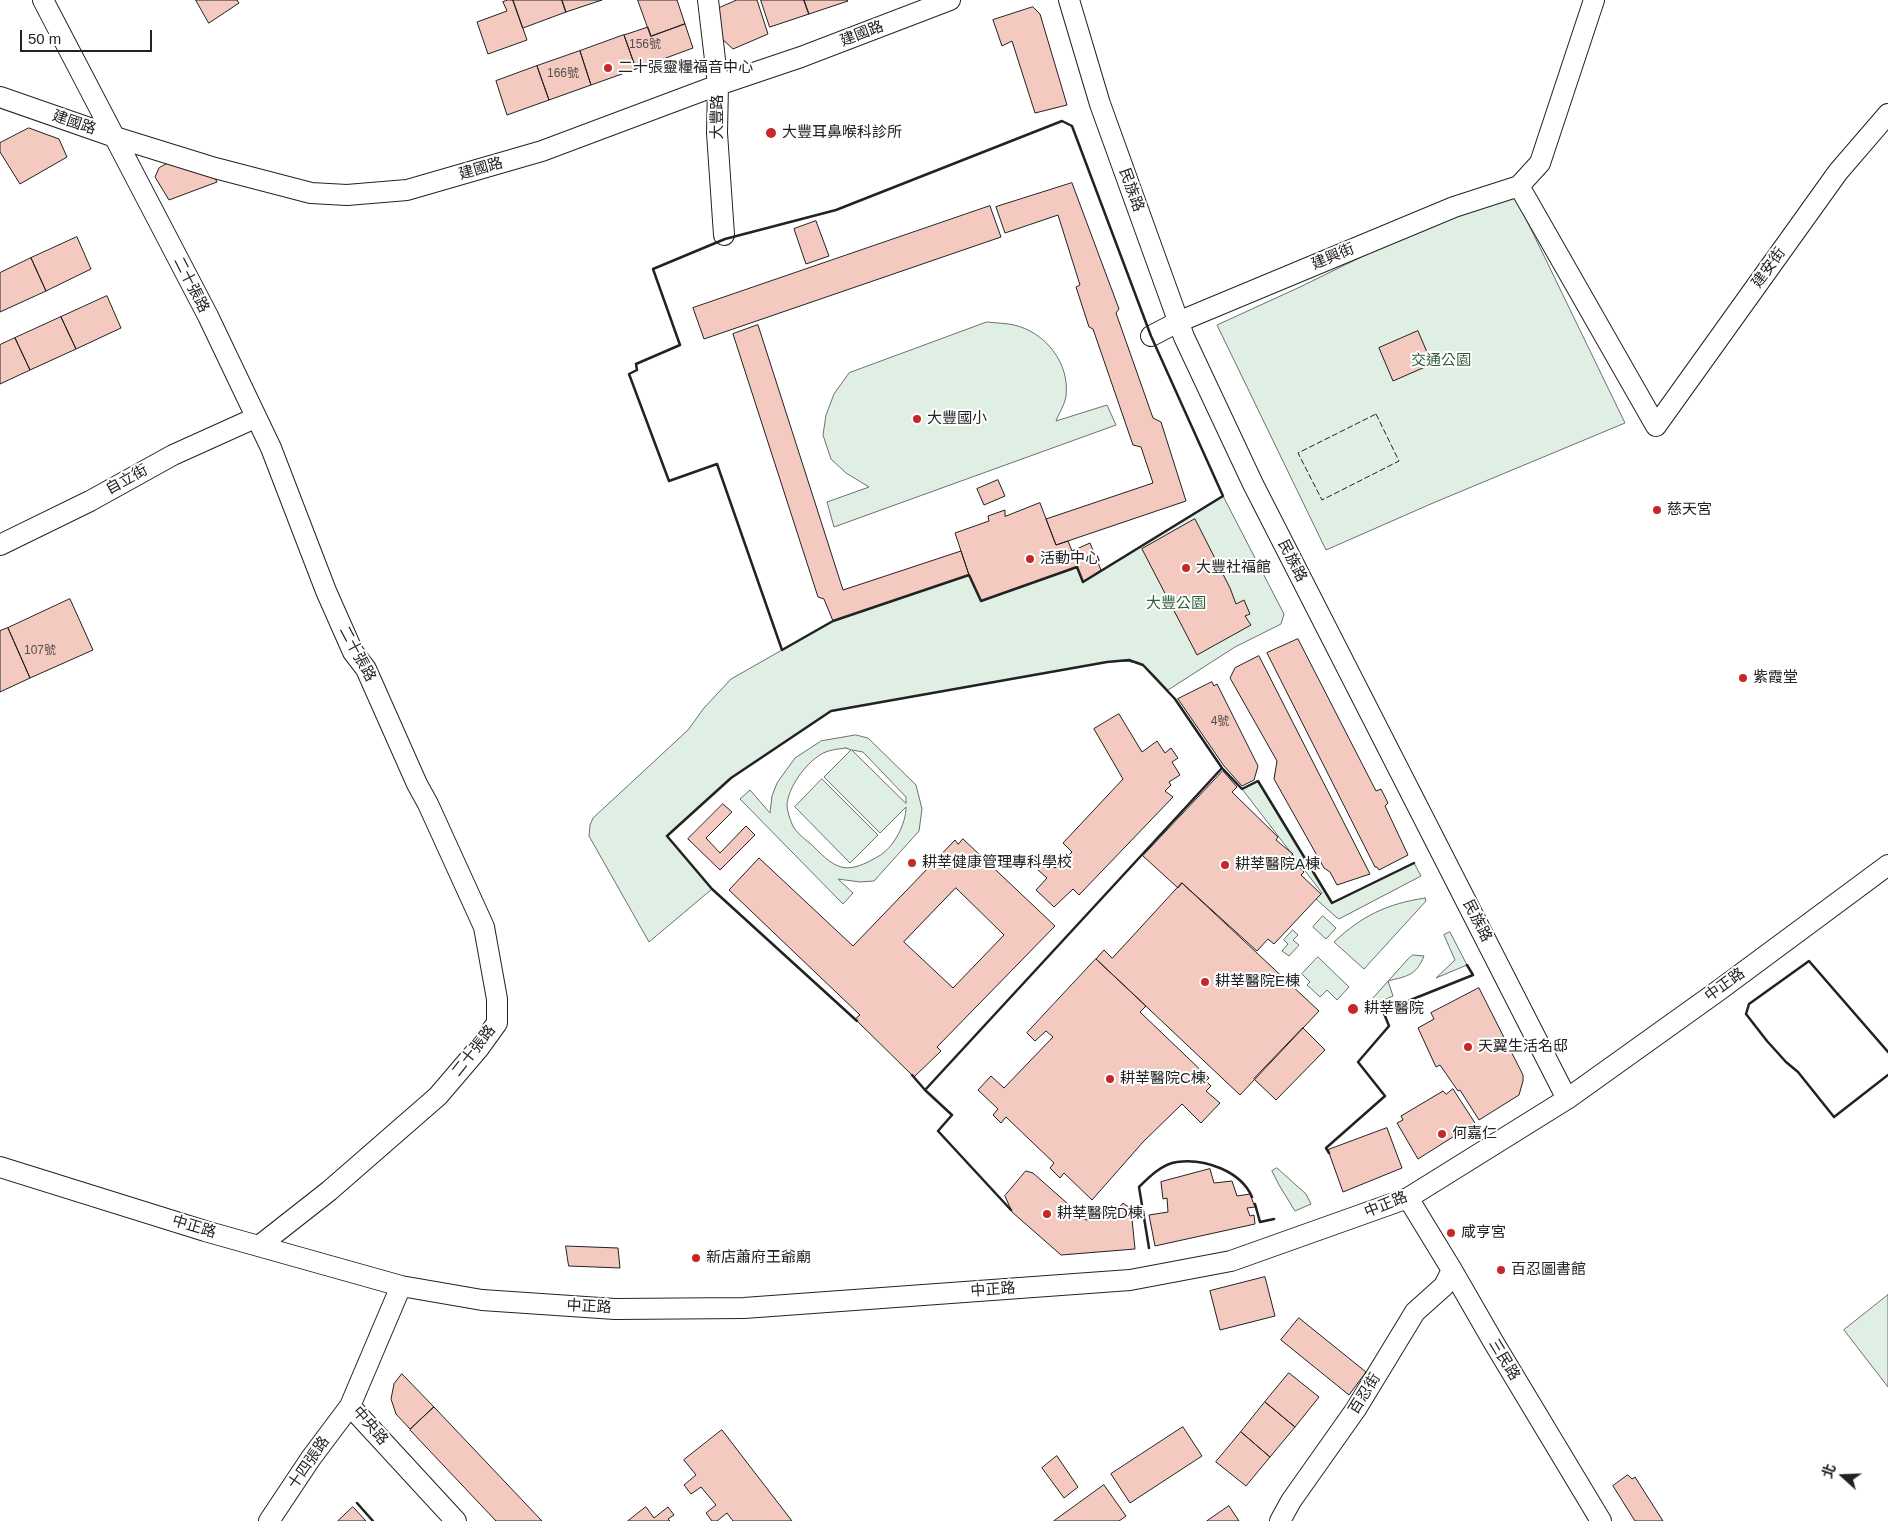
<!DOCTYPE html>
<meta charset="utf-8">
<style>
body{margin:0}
#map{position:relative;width:1888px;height:1521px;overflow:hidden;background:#fff;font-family:Helvetica,"Noto Sans TC",sans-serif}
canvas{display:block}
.north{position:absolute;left:1818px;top:1451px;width:50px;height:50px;-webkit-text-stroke:4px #fff;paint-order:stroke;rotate:290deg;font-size:14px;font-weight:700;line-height:20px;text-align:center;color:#222}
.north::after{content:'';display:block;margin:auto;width:18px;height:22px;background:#222;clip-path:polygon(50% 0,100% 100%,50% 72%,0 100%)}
.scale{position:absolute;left:20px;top:30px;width:132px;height:22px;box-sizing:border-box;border:2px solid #222;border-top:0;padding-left:6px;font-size:15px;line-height:18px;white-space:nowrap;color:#222;-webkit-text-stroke:4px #fff;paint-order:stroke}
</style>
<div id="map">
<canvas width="1888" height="1521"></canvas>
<div class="north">北</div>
<div class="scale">50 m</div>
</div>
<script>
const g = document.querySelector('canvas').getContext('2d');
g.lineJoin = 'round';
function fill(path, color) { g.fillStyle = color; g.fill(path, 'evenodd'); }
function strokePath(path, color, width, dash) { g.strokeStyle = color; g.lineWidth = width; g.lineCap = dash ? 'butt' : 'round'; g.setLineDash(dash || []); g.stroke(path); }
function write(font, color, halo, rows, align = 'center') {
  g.font = font + ' Helvetica,"Noto Sans TC",sans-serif'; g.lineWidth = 4; g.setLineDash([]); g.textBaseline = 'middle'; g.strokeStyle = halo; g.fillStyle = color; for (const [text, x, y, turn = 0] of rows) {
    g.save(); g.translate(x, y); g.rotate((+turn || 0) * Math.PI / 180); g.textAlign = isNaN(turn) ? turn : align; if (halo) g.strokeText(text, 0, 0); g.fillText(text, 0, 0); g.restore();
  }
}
const green = new Path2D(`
 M1513,192L1625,423L1433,503L1326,550L1217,325L1300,287L1469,204Z
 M987,322C995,323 1005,323 1014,325C1045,332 1070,363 1066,396C1065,404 1059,413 1056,421L1107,405L1116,425L834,527L827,502L869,487L846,473L831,459L823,435L826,415L834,394L849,373Z
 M1223,496L1284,614L1281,624L1235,647L1168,690C1144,665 1144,659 1107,662L831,711L731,778L667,836L712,889L649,942L589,836L590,825L593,818L688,730L704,708L731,679L833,621L969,575L981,601L1077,567L1083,581Z
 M856,735L868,738L916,785L922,809L919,831L874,881L860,882L838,879L853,893L843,904L740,799L750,790L770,813L772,796L777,783L795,758L821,741ZM846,748L851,750L824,777L880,833L906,807C906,824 894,847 879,856C848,874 838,872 813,846C806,840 795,832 792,824C790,819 787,811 787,805C788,788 805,764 820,755C827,750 838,749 846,748ZM852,750L863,752L906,797V803Z
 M822,779L878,835L850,863L795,807Z
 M1258,781L1332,903L1414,863L1421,876L1339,919L1336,917L1316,899L1322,893L1242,789Z
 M1425,898L1426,901L1364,969L1334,942C1362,916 1386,904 1425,898Z
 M1323,916L1336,928L1326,939L1313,927Z
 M1293,930L1298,935L1293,940L1299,945L1289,956L1282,951L1288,944L1284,940Z
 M1450,932L1467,965L1436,978L1455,960L1444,935Z
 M1413,955L1424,956C1416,976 1407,976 1388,981L1393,996L1363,1009L1408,959Z
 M1318,957L1349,987L1337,1000L1327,990L1320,997L1307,985L1310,982L1302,974Z
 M1277,1168L1306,1194L1311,1204L1295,1211L1279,1185L1272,1171Z
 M1888,1295V1387L1844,1330Z`);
fill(green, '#e0efe3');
strokePath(green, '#6f6f6f', 1);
const building = new Path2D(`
 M196,0H237L239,3L209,23Z
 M508,0H513L527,40L488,54L477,22L507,11L503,2Z
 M513,0H562L566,12L523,28Z
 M562,0H602L566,12Z
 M638,0H677L685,24L651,36Z
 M737,0H757L768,34L733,49L721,38L717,9Z
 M761,0H804L809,14L770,27Z
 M804,0H847L848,1L809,14Z
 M1033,7L1040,14L1067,105L1035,113L1012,41L1002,46L993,20Z
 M685,24L693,48L636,69L624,35L648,27L651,36Z
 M624,35L636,69L591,85L580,51Z
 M580,51L591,85L549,100L537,66Z
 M537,66L549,100L507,115L496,81Z
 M29,128L59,139L67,157L20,184L0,152V143Z
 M172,161L215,178L217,182L169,200L155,177L159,168Z
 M1072,183L1119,309L1116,313L1153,418L1161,422L1186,501L1056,545L1046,519L1153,483L1141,447L1133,445L1093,329L1089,327L1076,287L1080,285L1058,215L1005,233L996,207Z
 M990,206L1001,237L704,339L693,308Z
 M816,221L829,256L806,264L794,229Z
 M77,237L91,269L46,291L31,258Z
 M31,258L46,291L0,312V273Z
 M107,296L121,328L76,349L61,317Z
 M61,317L76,349L30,370L15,338Z
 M758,325L843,590L961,551L969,575L833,621L824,599L818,597L733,334Z
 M1418,331L1432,364L1393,381L1379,348Z
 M15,338L30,370L0,384V345Z
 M998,480L1005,496L984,505L977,489Z
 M1040,503L1056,545L1068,541L1072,551L1090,543L1101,570L1083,582L1077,567L981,601L969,575L955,533L989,521L988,516L1005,510V516Z
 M1195,519L1230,588L1236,604L1244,600L1250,614L1245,616L1251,625L1197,655L1142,549Z
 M70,599L93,650L30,678L8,628Z
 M8,628L30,678L0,692V631Z
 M1298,639L1376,791L1381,789L1388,803L1385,806L1408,855L1379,870L1377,867H1375L1267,653Z
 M1259,656L1370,874L1337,885L1330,872L1324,868L1274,779L1277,761L1230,678L1235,668Z
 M1212,682L1214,686L1217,684L1258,766L1254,780L1242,786L1224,766L1178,699Z
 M1119,714L1142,752L1157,741L1165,753L1171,748L1178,758L1172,762L1180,775L1169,782L1171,785L1165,791L1173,797L1079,895L1073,889L1054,907L1036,890L1047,878L1037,869L1045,860L1055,868L1072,852L1063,843L1123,779L1094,729Z
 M1223,771L1237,787L1232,792L1278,837L1276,840L1293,854L1289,857L1304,872L1301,875L1321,894L1274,944L1268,939L1257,951L1182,883L1178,888L1143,856Z
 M723,804L732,812L706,838L720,853L746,826L755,835L720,870L688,839Z
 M963,839L1055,926L937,1047L941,1051L914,1077L855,1019L860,1015L729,890L759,858L853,946L955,840L958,844ZM956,888L1004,935L953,988L904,942Z
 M1182,883L1319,1011L1240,1095L1096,959L1104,950L1112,958Z
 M1096,959L1146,1006L1140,1012L1209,1078L1206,1081L1211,1086L1206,1091L1220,1103L1201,1123L1182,1104L1143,1142L1092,1200L1064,1173L1060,1178L1050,1168L1054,1163L1006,1117L1001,1123L993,1115L998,1109L978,1090L991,1076L1004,1088L1053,1037L1046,1031L1035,1041L1027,1033Z
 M1479,988L1523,1075V1081L1519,1095L1479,1120L1460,1090L1458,1091L1440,1065L1436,1067L1418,1028L1434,1019L1431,1013Z
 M1303,1028L1325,1050L1276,1100L1254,1079Z
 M1453,1089L1475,1123L1418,1159L1397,1123L1403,1120L1401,1116L1443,1091L1446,1094Z
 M1387,1128L1402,1168L1343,1192L1328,1150Z
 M1210,1169L1214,1183L1232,1181L1237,1196L1250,1194L1255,1207L1247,1208L1250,1216L1254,1215L1255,1224L1155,1246L1149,1215L1168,1212L1167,1198L1163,1199L1161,1182Z
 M1026,1171L1033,1173L1086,1220L1112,1216L1123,1203L1131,1209L1135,1249L1061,1255L1012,1212L1005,1196Z
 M566,1246L618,1248L620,1268L569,1266Z
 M1265,1277L1275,1316L1220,1330L1210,1291Z
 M1299,1318L1366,1372L1349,1395L1281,1340Z
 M1289,1373L1319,1397L1295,1427L1265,1402Z
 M402,1374L434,1407L410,1429L396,1414L391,1399L394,1384Z
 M1265,1402L1295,1427L1270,1457L1241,1432Z
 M434,1407L542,1521H496L410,1430Z
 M1183,1427L1202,1456L1130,1503L1111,1474Z
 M722,1430L792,1521H733L727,1513L717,1521H712L706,1513L716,1505L701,1487L691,1494L684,1485L696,1475L684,1460Z
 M1241,1432L1270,1457L1246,1486L1216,1462Z
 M1057,1456L1078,1487L1064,1498L1042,1468Z
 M1628,1475L1632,1479L1635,1477L1663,1521H1635L1613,1486Z
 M1104,1485L1126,1516L1119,1521H1054Z
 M1229,1506L1239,1521H1207Z
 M353,1507L366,1521H338Z
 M646,1507L654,1518L668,1507L674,1515L668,1519L670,1521H628Z`);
fill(building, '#f3c9c0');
strokePath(building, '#222', 1);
const minor = new Path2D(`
 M43,0L208,316L271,448L326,591L353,652L366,669L417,784L428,804L484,927L497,999V1023L479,1048L438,1096L329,1191L259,1246
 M708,0L718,85L717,133L724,235
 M1069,0L1100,104L1184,337L1253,484L1567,1099
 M0,97L115,137L215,168L311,193L347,195L407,190L542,151L718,85L801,57L950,0
 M1519,186L1656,426L1838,172L1888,114
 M1151,336L1178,322L1454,207L1519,186L1540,163L1594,0
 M0,545L90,501L173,455L255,418
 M0,1167L205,1231L401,1286L482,1300L615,1309L744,1308L1130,1280L1231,1261L1408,1198L1567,1099L1718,991L1888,865
 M1408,1198L1452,1270L1494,1343L1601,1521
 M350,1406L456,1521
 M269,1521L311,1458L350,1406L401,1286
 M1280,1521L1291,1501L1356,1409L1415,1312L1444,1286L1452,1270`);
strokePath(minor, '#222', 22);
strokePath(minor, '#fff', 20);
strokePath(new Path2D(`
 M1376,414L1399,461L1322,500L1298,453Z`), '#222', 1, [6, 2.5]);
strokePath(new Path2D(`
 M1062,121L1072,126L1151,336L1223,496L1083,582L1077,567L981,601L969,575L833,621L782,650L717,464L669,481L629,374L637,370L636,364L680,345L653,269L725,239L836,210Z
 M857,1021L712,889L667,836L731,778L831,711L1107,662L1129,660L1143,665L1175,699L1222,768L1242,789L1258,781L1332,903L1414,863
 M1888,1052L1809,961L1749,1004L1746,1014L1767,1041L1786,1062L1798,1072L1834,1117L1888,1075
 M912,1075L925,1090L952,1115L938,1131L1011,1210
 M925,1090L1222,768
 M1329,1153L1326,1148L1385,1096L1358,1062L1389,1026L1383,1011L1473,975L1467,965
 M1255,1204L1260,1222L1274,1219
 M1149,1248L1139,1187C1149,1177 1162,1164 1177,1162C1204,1158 1241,1171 1252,1197
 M357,1503L373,1521`), '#222', 2.5);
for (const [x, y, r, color] of [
 [608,68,5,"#c62828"],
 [771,133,6,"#c62828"],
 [917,419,5,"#c62828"],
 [1657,510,5,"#c62828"],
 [1030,559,5,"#c62828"],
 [1186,568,5,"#c62828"],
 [1743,678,5,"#c62828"],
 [912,863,5,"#c62828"],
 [1225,865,5,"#c62828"],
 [1205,982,5,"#c62828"],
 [1353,1009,6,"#c62828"],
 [1468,1047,5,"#c62828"],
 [1110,1079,5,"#c62828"],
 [1442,1134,5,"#c62828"],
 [1047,1214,5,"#c62828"],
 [1451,1233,5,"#c62828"],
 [696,1258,5,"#c62828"],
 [1501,1270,5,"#c62828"]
]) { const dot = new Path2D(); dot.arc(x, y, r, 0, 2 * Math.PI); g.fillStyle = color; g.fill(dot); strokePath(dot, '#fff', 2); }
write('12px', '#564c4a', null, [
 ["156號",645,45],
 ["166號",563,74],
 ["107號",40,651],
 ["4號",1220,722]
]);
write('15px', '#222', '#fff', [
 ["建國路",862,34,-21],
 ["大豐路",718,117,-90],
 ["建國路",74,123,19],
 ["建國路",481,169,-16],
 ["民族路",1131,190,70],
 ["建興街",1333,257,-23],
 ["建安街",1769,268,-54],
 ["二十張路",191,285,63],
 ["自立街",127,480,-29],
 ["民族路",1292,561,63],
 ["二十張路",357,654,62],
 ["民族路",1477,921,63],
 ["中正路",1725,985,-36],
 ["二十張路",474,1051,-52],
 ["中正路",1386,1205,-22],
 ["中正路",194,1227,17],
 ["中正路",993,1290,-4],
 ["中正路",589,1307,3],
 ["三民路",1504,1360,59],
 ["百忍街",1365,1394,-58],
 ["中央路",370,1426,49],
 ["十四張路",309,1463,-55]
]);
write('15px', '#222', '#fff', [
 ["二十張靈糧福音中心",618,68],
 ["大豐耳鼻喉科診所",782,133],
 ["大豐國小",927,419],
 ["慈天宮",1667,510],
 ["活動中心",1040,559],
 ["大豐社福館",1196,568],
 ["紫霞堂",1753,678],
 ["耕莘健康管理專科學校",922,863],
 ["耕莘醫院A棟",1235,865],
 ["耕莘醫院E棟",1215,982],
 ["耕莘醫院",1364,1009],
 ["天翼生活名邸",1478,1047],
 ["耕莘醫院C棟",1120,1079],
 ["何嘉仁",1452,1134],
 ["耕莘醫院D棟",1057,1214],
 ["咸亨宮",1461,1233],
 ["新店蕭府王爺廟",706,1258],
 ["百忍圖書館",1511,1270]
], 'left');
write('15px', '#2f5e38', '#fff', [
 ["交通公園",1441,361],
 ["大豐公園",1176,604]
]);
</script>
